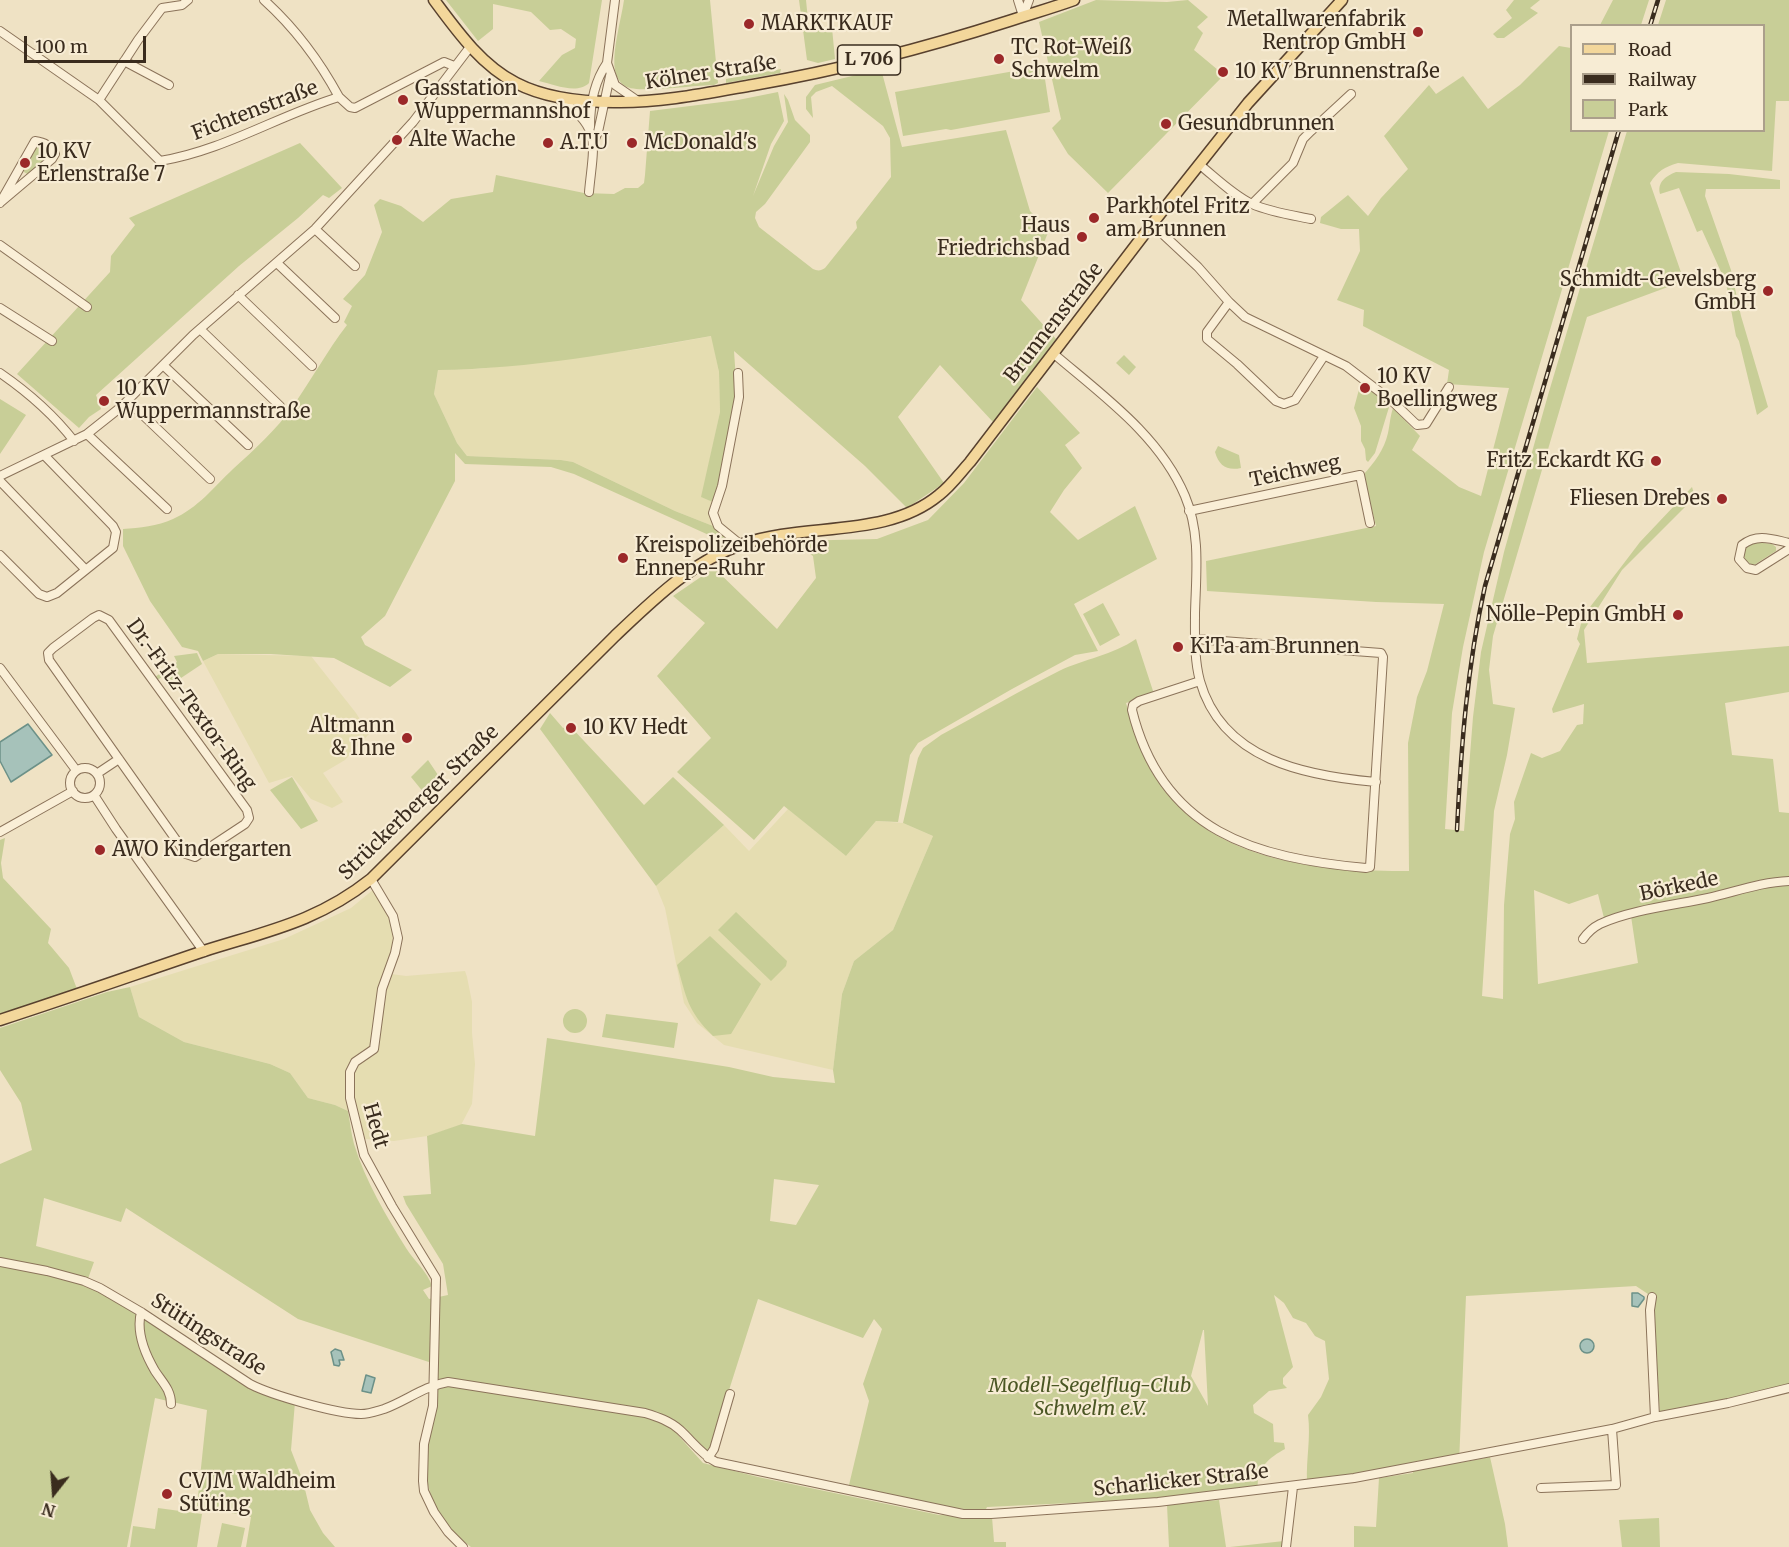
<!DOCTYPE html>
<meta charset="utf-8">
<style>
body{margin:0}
#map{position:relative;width:1789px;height:1547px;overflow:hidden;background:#efe2c4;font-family:Merriweather,serif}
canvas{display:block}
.legend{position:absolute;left:1570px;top:24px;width:195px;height:108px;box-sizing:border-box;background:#f7ecd4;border:2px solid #ab9f8b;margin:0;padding:8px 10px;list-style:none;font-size:18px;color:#3a2c1e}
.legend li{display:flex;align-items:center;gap:12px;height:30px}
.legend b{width:30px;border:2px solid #ab9f8b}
.north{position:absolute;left:24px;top:1463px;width:60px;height:60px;-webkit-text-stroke:4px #f7ecd4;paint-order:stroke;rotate:197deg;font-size:16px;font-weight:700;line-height:24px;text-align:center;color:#3a2c1e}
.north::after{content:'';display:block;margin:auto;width:21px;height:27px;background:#3a2c1e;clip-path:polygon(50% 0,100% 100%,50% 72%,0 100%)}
.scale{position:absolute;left:24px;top:36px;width:122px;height:27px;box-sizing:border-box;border:3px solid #3a2c1e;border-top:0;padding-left:8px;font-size:18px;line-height:21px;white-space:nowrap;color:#3a2c1e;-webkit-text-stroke:4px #f7ecd4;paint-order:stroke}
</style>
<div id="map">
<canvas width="1789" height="1547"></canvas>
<ul class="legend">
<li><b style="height:8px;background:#f3d79b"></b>Road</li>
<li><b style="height:8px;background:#3a2c1e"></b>Railway</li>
<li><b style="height:16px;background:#c8ce97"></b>Park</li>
</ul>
<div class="north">N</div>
<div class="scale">100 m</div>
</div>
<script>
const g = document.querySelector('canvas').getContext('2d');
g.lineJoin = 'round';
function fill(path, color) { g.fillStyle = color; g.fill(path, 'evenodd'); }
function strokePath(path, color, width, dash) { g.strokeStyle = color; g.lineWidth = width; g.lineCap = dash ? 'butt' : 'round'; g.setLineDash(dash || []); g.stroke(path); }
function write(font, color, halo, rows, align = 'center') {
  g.font = font + ' Merriweather,serif'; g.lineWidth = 4.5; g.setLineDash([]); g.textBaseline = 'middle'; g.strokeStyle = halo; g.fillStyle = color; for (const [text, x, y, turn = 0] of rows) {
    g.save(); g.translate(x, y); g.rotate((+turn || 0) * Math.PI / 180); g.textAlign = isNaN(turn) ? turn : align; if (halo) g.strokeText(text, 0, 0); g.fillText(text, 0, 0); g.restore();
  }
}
fill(new Path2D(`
 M712,336L719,372L720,412L702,497L715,503L718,528L675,511L573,462L561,460L467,456L457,443L434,394L438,370L478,369L640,349Z
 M218,654L311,656L356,713L369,734L345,760L323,773L343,802L332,808L311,799L292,776L269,783L203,661Z
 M788,809L846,856L876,821L903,823L933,836L893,930L854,961L842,994L833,1070L724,1045L697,1023L684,1003L665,908L656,886L724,825L749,851Z
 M374,889L388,913L393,932L391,974L406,976L465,971L467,977L472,1002V1033L475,1064L472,1104L461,1125L427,1136L394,1141L365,1139L358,1112L348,1111L335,1105L308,1098L290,1073L270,1064L184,1042L139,1017L130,987L284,939L351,908Z`), '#e5ddb1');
fill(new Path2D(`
 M446,0H602L589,83C577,95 553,84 539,81L562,55L575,48L576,39L561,29L550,30L531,12L493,4V29L478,41Z
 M624,0H710L718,83L714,85C695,85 637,94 625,86C619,82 616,76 615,70C612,50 621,21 624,0Z
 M799,0H806L809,30L832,28L835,59L818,63L807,60Z
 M1096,0L1167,2L1188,0L1208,17L1197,27L1203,33L1194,50L1224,75L1108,193L1068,154L1052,128L1061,119L1039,22Z
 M1514,0H1540L1530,8L1538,13L1504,38H1497L1493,34L1512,18L1506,10Z
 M1613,0H1649L1641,25H1600Z
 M1666,0H1789V101H1776L1772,171L1678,163C1664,167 1658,171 1650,183L1684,281L1587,317L1493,636L1489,670L1493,704L1515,708L1507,755L1494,811L1482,996L1503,999L1504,905L1510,834L1515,819L1514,802L1531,753L1542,758L1560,751L1577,725L1583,724L1584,704L1553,713L1552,709L1580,644L1577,639L1583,616L1621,567L1640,542L1692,487L1695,497L1622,570L1584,630L1587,663L1789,646V692L1725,703L1732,755L1773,759L1779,812L1789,813V1385L1660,1414L1653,1314L1654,1298L1636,1286L1466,1296L1459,1463L1490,1457L1505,1524L1508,1547H1354V1526L1376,1527L1379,1478L1413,1473V1465L1307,1482C1306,1459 1311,1438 1308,1415L1321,1397L1329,1379L1325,1341L1315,1336L1306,1323L1293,1318L1284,1303L1274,1295L1293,1367L1283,1378V1384L1287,1388L1269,1391L1253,1405L1254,1413L1273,1424L1274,1442L1284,1443L1285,1449C1270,1457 1256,1468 1258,1488L1154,1499L987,1507L985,1511L944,1507L849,1485L869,1401L863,1384L882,1329L874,1319L863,1338L758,1299L709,1453L684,1427L677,1434L703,1463L758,1477L939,1515L992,1517L994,1542H1006V1547H471C436,1521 420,1485 427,1442C430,1429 434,1415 436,1402C438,1390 437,1377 438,1365L298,1319L126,1208L121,1222L44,1198L36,1246L94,1262L85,1287L98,1289L245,1383L295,1402L291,1450L303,1481L310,1510L323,1533L335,1547H246L251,1517L197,1506L207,1410L155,1398L127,1547H0V1164L32,1150L21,1103L0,1070V1028L107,992L130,987L139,1017L184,1042L270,1064L290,1073L308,1098L335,1105L348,1111C350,1122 351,1133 354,1144C365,1180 386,1216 406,1248C414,1261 427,1271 432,1286L423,1290L429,1299L448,1295L443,1264L406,1204L403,1196L431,1194L427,1136L462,1124L535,1136L547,1038L729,1067L773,1077L835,1083L833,1070L842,994L854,961L893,930L933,836L903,823L918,758L923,748L941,735C980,714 1019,691 1059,671C1084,659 1113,655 1136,639L1154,694L1126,703C1135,731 1142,759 1159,783C1215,864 1321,871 1409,871L1408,743L1417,697L1427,671L1444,604L1376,602L1207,591L1206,561L1376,526L1363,475C1375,462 1384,450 1388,433C1390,424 1390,417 1393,408L1420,436L1412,450L1459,487L1481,496L1509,388L1447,384L1449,370L1363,326L1364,310L1337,300L1360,251L1359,229H1341L1320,223L1321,217L1348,195L1368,216L1381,198L1408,169L1384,136L1429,85L1436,94L1463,76L1488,109L1520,85L1559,46L1571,48L1572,130L1609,131L1484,552L1463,647L1452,713L1445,829L1464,831L1473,717L1481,652L1504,552L1548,395L1627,131L1764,130V26L1658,25ZM1534,890L1569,904L1598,894L1604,918L1611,922L1631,916L1638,963L1538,984ZM774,1179L819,1185L796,1225L770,1221ZM1203,1330H1204L1208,1406L1191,1376Z
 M1043,66L1050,112L951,130L946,129L903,136L895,92Z
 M781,69L780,73L726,83V79Z
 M881,69L902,147L1006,130L1030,211L1049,230L1021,300L1056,339L993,422L940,365L898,417L944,483L907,508L865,466L734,351L737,395L715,503L701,497L720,412L719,372L711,336C620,352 530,369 438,370L434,394L457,443L467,456L561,460L573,462L675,511L718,528L734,541L717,546L711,536L574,474L551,467L465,464L455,453V481L385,616L361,637L365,645L412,670L390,687L334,658L271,654H218L203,661L198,651L182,647L150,601L123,546V529C140,528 157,526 173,519C198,508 214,487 233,469C254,450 277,429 293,406C312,379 327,351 347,325L344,322L352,306L343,299L365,275L382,232L374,205L380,199L401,206L423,222L451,199L493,192L496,175L584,193L614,194L625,188H638L644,183L645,175L650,111L738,100L778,92L784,121L771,144L753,196L774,146L788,122L784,94L788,100L795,120L810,135V142L765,204L756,212L755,218L759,227L813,269C817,271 821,271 825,268L857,228L856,222L891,177L890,138L883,126L832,86L816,92L811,97L813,118L806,109V97L815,85Z
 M300,143L342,188L329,198L323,195L298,218L239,266L96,395L101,409L89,417L79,428L17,374L110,272L111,256L135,225L129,218Z
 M38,146L47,152L48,159L29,175L24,172L22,167L35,147Z
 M1676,172L1729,174L1780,180V189H1706L1705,196L1731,270L1741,316L1768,407L1757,415L1739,341L1736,336L1726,283L1702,230L1697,232L1679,188L1660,194C1657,182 1666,176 1676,172Z
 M1124,355L1136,367L1129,375L1116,363Z
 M1361,382L1390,404L1375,453L1368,462L1366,460L1365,449L1361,441V426L1354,408Z
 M1037,387L1080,433L1065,445L1082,468L1064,490L1050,512L1078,540L1135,506L1157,559L1074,604L1098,651L1075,655L1012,689L918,743L910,755L898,822L876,821L846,856L784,806L754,840L677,772L711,738L657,676L705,623L673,596L714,568L777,629L816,578L813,556L791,541L877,539L928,520L964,483Z
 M0,399L26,415L0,454Z
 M1218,446L1239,455L1241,468C1227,471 1219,466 1215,452Z
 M1755,542L1772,544L1776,547V551L1754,565C1748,564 1744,559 1743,553L1747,545Z
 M1103,603L1120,635L1100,646L1083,614Z
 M197,653L202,664L172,684L170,688L162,677L157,680L155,677L177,662L174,656Z
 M550,713L563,728L570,726L644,805L673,777L724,825L656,886L540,729Z
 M428,760L440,778L424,793L411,777Z
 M292,777L318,821L301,829L270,790Z
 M5,838L1,863L3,878L51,929L48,943L69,968L77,989L0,1014V840Z
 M736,912L787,961L786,966L771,981L718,930Z
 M710,936L761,984L731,1034L713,1036C687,1010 687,999 677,965Z
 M563 1021a12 12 0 1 1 24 0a12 12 0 1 1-24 0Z
 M606,1014L678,1023L674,1048L602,1037Z
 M1219,1500L1226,1547H1169L1167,1505Z
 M158,1508L202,1514L197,1547H130L133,1526L155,1529Z
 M1659,1518L1660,1547H1622L1619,1520Z
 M222,1523L245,1528L241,1547H217Z
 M1284,1541L1283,1547H1230Z`), '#c8ce97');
const water = new Path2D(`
 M28,724L52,755L11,782L0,761V742Z
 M1632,1293H1638L1644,1297V1299L1638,1307L1632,1306Z
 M1580 1346a7 7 0 1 1 14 0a7 7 0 1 1-14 0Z
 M335,1349L341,1351L344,1360H339L340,1364L339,1366L334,1365L331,1352Z
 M366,1375L375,1378L371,1393L362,1391Z`);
fill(water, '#a6c2ba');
strokePath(water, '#6c9188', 1.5);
const minor = new Path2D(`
 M264,0C295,28 319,60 339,97
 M615,0L607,63L615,85L638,101
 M1018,0L1023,16
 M1023,16L1029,0
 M0,31L99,100L160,161C223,151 279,115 339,97L350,107L355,108L444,62L454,66
 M124,61L169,85
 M99,100L138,40L162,8L182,5L188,0
 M560,100C603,127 593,147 589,192
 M590,127C590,105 594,82 607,63
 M594,141L598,132L610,76
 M1200,165C1216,178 1233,195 1252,204C1270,212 1291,215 1311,219
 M0,203L35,141C44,142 51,146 55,154L52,159L1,202
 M1252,204L1293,163L1303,139L1311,131L1351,94
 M1152,224L1198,267L1229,302L1245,317L1346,366L1393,402L1417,425L1426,424L1449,387
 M315,229L355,266
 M0,245L87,307
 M277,263L335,318
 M238,295L312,366
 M1229,302L1207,332V339L1237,364L1276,401L1284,404L1295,400L1324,356
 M0,308L52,341
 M200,329L280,406
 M1054,354C1102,395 1160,436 1185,496C1201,534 1196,574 1195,613C1195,635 1194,659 1200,681C1222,760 1306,776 1376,782
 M163,365L248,445
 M0,373C29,393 53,414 74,441
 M738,373L739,397L722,486L713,513L718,526L740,544
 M128,401L210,479
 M87,434L167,509
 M0,476L87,434L121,407L193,335L315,229L413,122L470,47
 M0,481L85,569
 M1189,511L1360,475L1370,523
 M1789,543C1772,539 1757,533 1742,545L1739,559L1747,568L1756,570L1789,549
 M0,555L39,594L47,597L57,593L113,548L116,532L113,526L45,456
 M99,615L109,620L247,810L249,818L245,824L195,857L186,854L49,660L48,653L53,648L93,618Z
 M1196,639L1381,653L1383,657L1370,867L1366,868C1255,858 1162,832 1132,710L1133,705L1139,701L1200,681
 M0,668L76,770
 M70 783a15 15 0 1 1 30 0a15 15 0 1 1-30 0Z
 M98,773L119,759
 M94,795L116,829L204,952
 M0,832L73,791
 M371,879L393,916L398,938L395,953L382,989L374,1049L355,1062L350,1072V1098L364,1155L392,1206L436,1278L433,1406L424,1444L423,1481L424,1491L434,1512L448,1532L463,1547
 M1583,939C1588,932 1592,928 1600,924C1630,910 1675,905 1708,898C1735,892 1761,882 1789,881
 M0,1262L47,1271L84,1281L100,1288L141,1312L250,1384C271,1395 337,1414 361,1414C369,1414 377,1411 384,1409C406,1401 424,1386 448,1382L645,1413C658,1417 670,1421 680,1430C692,1441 702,1455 716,1462L963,1514H991L1158,1502L1354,1478L1612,1429L1655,1417L1728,1403L1789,1388
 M1652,1297L1650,1310L1655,1417
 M141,1312C136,1332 145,1354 155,1371C163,1383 171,1390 171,1404
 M708,1458L714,1449L730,1394
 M1541,1488L1616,1485L1612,1429
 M1286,1547L1293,1487`);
const major = new Path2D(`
 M434,0C457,31 481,65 516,83C545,98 582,102 614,102C660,103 708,93 753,85C840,70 925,48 1009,21C1030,14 1052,8 1074,0
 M0,1020C68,998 136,974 204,951C267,931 317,922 371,879L615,636C653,600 692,561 743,544C805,522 886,539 939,495C951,486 960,473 970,462L1152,224L1248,103L1342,0`);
strokePath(minor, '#8b735a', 10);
strokePath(major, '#58412e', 13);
strokePath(minor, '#faefd7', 8);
strokePath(major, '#f3d79b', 10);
const rail = new Path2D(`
 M1650,26L1658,0
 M1457,830C1461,748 1467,667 1485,586L1619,130`);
strokePath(rail, '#3a2c1e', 4.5);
strokePath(rail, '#f7ecd4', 2, [7]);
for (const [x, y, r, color] of [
 [749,24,6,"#9b2829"],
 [1418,32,6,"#9b2829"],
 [999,59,6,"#9b2829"],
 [1223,72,6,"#9b2829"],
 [403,100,6,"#9b2829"],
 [1166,124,6,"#9b2829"],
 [397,140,6,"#9b2829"],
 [548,143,6,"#9b2829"],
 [632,143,6,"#9b2829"],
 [25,163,6,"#9b2829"],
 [1094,218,6,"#9b2829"],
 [1082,237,6,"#9b2829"],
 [1768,291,6,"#9b2829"],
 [1365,388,6,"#9b2829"],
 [104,401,6,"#9b2829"],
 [1656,461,6,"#9b2829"],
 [1722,499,6,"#9b2829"],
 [623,558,6,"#9b2829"],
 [1678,615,6,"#9b2829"],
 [1178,647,6,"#9b2829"],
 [571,728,6,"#9b2829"],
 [407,738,6,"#9b2829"],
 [100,850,6,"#9b2829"],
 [167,1494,6,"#9b2829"]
]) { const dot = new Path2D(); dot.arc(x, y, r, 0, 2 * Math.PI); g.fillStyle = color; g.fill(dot); strokePath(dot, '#f7ecd4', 2); }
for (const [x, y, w] of [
 [869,60,63]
]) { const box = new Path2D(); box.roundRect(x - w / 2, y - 15, w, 30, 4.5); g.fillStyle = '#f7ecd4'; g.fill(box); strokePath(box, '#3a2c1e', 1.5); }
write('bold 18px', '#3a2c1e', null, [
 ["L 706",869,60]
]);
write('20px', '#3a2c1e', '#f7ecd4', [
 ["Metallwarenfabrik",1406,20,"right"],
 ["Rentrop GmbH",1406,43,"right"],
 ["MARKTKAUF",761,24],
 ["TC Rot-Weiß",1011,48],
 ["Schwelm",1011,71],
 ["10 KV Brunnenstraße",1235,72],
 ["Gasstation",415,89],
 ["Wuppermannshof",415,112],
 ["Gesundbrunnen",1178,124],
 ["Alte Wache",409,140],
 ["A.T.U",560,143],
 ["McDonald's",644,143],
 ["10 KV",37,152],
 ["Erlenstraße 7",37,175],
 ["Parkhotel Fritz",1106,207],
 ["am Brunnen",1106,230],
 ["Haus",1070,226,"right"],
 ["Friedrichsbad",1070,249,"right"],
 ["Schmidt-Gevelsberg",1756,280,"right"],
 ["GmbH",1756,303,"right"],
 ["10 KV",1377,377],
 ["Boellingweg",1377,400],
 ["10 KV",116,389],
 ["Wuppermannstraße",116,412],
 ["Fritz Eckardt KG",1644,461,"right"],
 ["Fliesen Drebes",1710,499,"right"],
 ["Kreispolizeibehörde",635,546],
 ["Ennepe-Ruhr",635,569],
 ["Nölle-Pepin GmbH",1666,615,"right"],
 ["KiTa am Brunnen",1190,647],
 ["Altmann",395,726,"right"],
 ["& Ihne",395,749,"right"],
 ["10 KV Hedt",583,728],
 ["AWO Kindergarten",112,850],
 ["CVJM Waldheim",179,1482],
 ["Stüting",179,1505]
], 'left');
write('20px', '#3a2c1e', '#f7ecd4', [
 ["Kölner Straße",711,73,-9],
 ["Fichtenstraße",255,111,-21],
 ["Brunnenstraße",1054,323,-52],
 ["Teichweg",1295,472,-12],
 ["Dr.-Fritz-Textor-Ring",191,705,54],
 ["Strückerberger Straße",419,803,-44],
 ["Börkede",1679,887,-12],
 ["Hedt",375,1126,74],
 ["Stütingstraße",208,1335,33],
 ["Scharlicker Straße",1181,1481,-6]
]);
write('italic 20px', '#4b5724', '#f7ecd4', [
 ["Modell-Segelflug-Club",1090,1386],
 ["Schwelm e.V.",1090,1409]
]);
</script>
